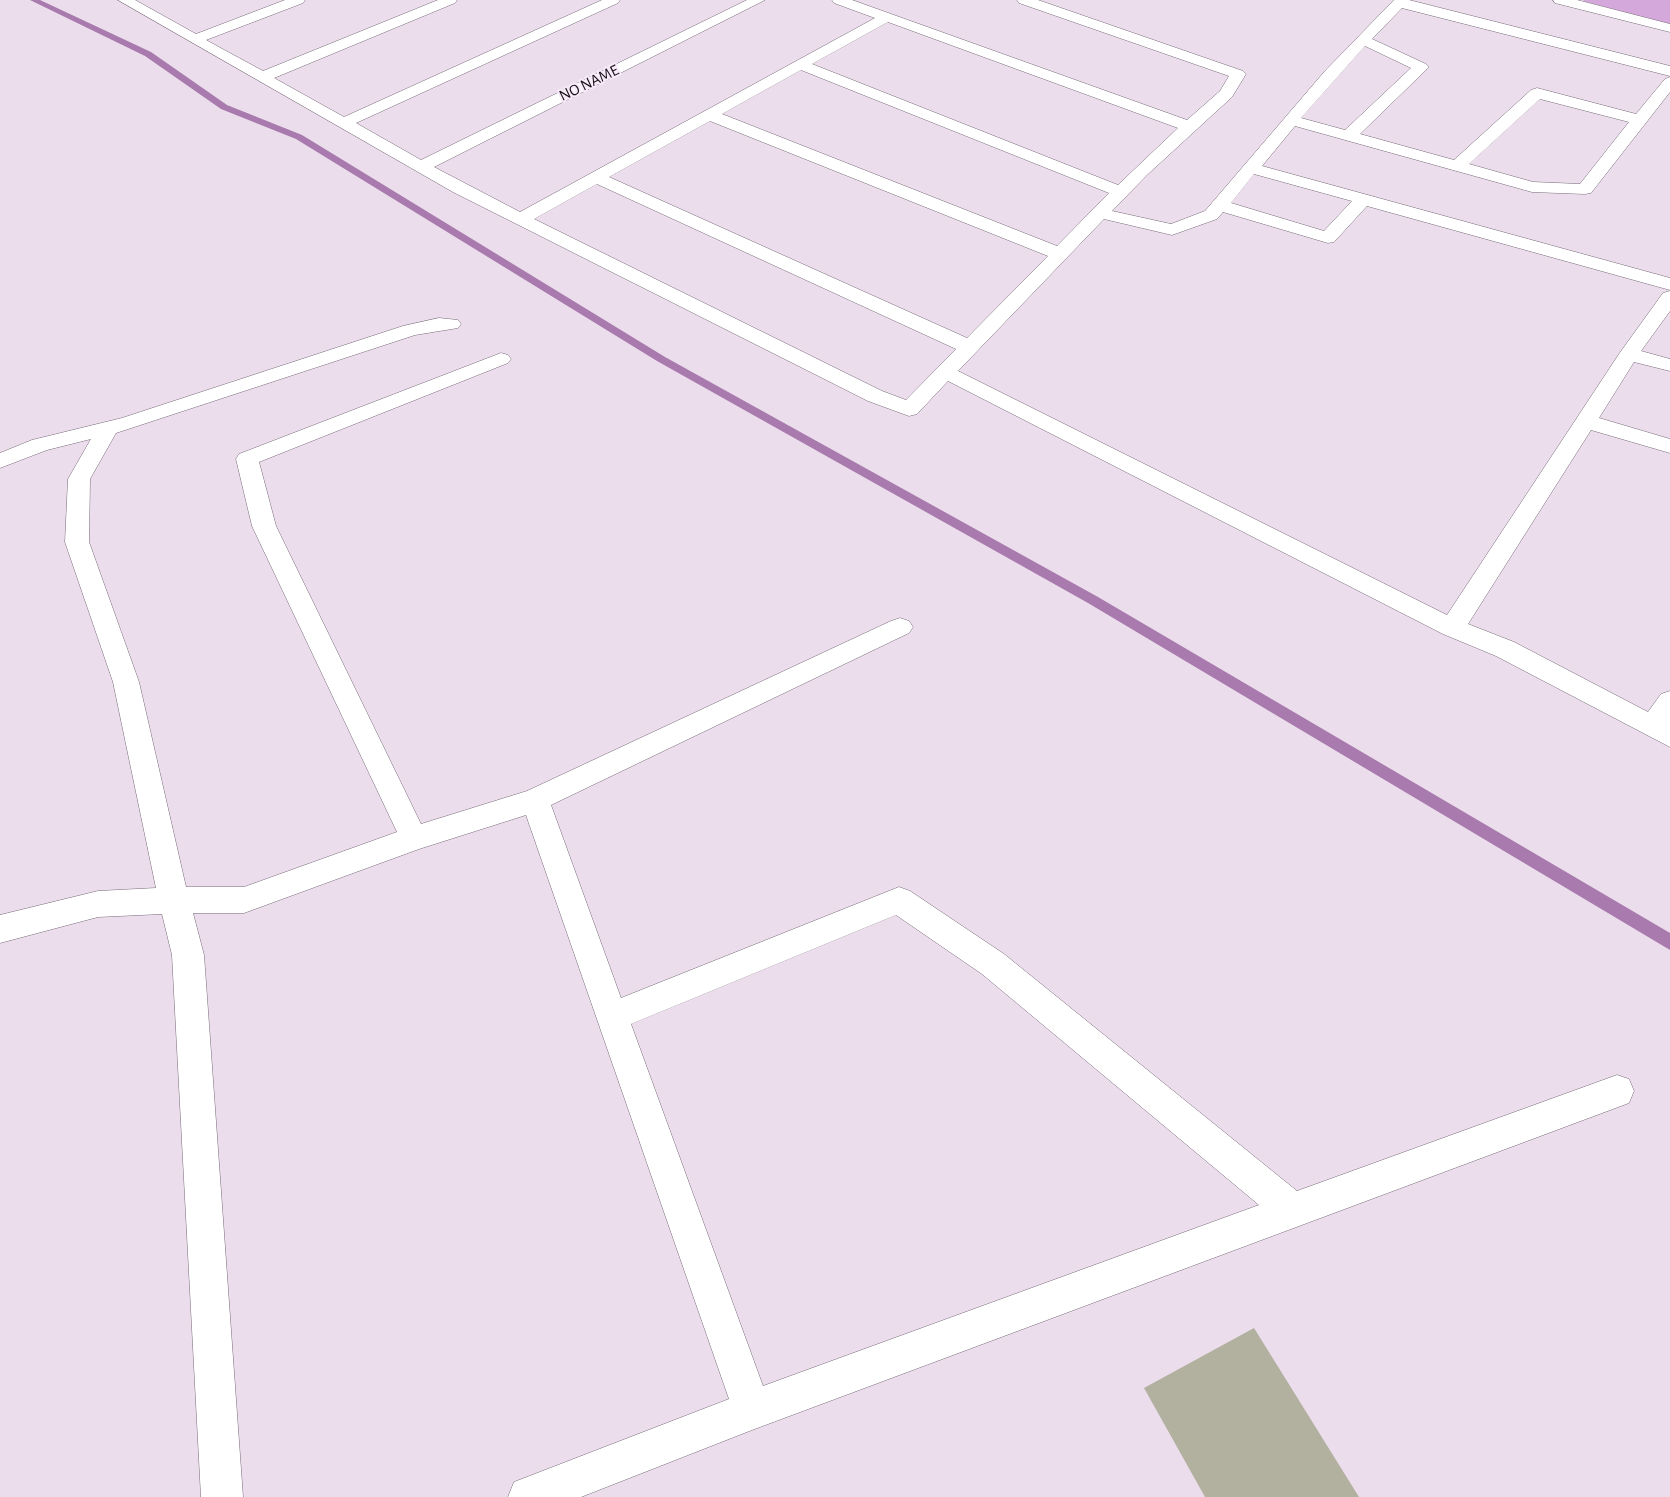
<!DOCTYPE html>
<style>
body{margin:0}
canvas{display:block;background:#ebddec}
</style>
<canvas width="1670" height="1497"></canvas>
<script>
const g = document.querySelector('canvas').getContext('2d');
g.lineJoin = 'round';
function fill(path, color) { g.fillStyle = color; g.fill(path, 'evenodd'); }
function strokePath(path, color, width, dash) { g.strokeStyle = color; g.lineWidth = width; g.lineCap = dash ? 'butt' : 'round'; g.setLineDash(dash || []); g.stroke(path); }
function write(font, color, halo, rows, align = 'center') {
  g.font = font + ' "Alegreya Sans",sans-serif'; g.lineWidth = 4; g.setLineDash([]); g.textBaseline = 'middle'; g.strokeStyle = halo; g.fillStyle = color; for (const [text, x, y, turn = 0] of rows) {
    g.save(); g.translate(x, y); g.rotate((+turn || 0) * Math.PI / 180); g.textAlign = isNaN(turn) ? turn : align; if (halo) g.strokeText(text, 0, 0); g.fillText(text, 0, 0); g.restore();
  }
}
fill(new Path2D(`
 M1584,0H1670V24L1583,1Z`), '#d5a8db');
fill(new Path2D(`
 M30,0H40L151,52L227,105L302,135L665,357L1098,597L1670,933V950L1088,603L657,361L296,139L221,109L145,56Z`), '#a87aad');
fill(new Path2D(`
 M1254,1328L1359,1497H1205L1144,1388Z`), '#b2b19f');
const minor = new Path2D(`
 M118,0H135L196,34L285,0H305L303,3L206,40L263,71L438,0H457L455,3L274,78L344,117L602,0H620L618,3L356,123L421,160L747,0H765L434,167L520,212L875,18L834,3L832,0H852L1187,120L1220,91L1229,76L1019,3L1017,0H1038L1243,71L1246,74L1232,97L1147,175L1112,211L1171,224L1205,211L1325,71L1394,0H1409L1670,66V76L1402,8L1372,39L1426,64L1429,67L1360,134L1454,160L1531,90L1537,88L1636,114L1665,79L1670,77V92L1591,193L1585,194L1532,192L1295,126L1262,166L1670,278V290L1367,206L1334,242L1328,243L1223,212L1217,219L1172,235L1104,219L958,371L1447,615L1619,354L1663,293L1670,291V311L1641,351L1670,359V371L1634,362L1599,418L1670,439V453L1591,430L1468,624L1514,642L1648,712L1661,694L1670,691V747L1496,656L1443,634L948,381L917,414L909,416L868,401L453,192ZM888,22L1178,128L1118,185L812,64ZM1365,46L1411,68L1345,130L1301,118ZM801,70L1109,193L1057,246L722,114ZM1540,99L1629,122L1580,184L1533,182L1469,164ZM710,121L1048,256L967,338L609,177ZM1254,174L1352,201L1324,231L1231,203ZM597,184L956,349L906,400L882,391L534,219Z
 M1553,0H1577L1670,24V32L1555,3Z
 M439,318L458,320L461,324L458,328L415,335L116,433L90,479L89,542L139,682L186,887H244L397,832L252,526L236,459L239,454L501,353L508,355L511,359L508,363L259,462L276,526L421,824L527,791L891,621L900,618L909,621L913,627L909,633L551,805L621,998L899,887L910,891L1004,954L1297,1191L1617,1075L1629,1079L1634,1091L1629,1103L752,1430L581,1497H508L514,1482L729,1399L526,815L419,849L244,913H193L204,955L243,1497H201L172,955L162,914L98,917L0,943V915L98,891L156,888L113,682L65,542L68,479L91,439L47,450L0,468V453L32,440L122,418L403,326ZM896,915L982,974L1259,1205L763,1386L631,1024Z`);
strokePath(minor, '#776b78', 1);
fill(minor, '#fff');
write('16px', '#151015', '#f8eafa', [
 ["NO NAME",589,83,-26]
]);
</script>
